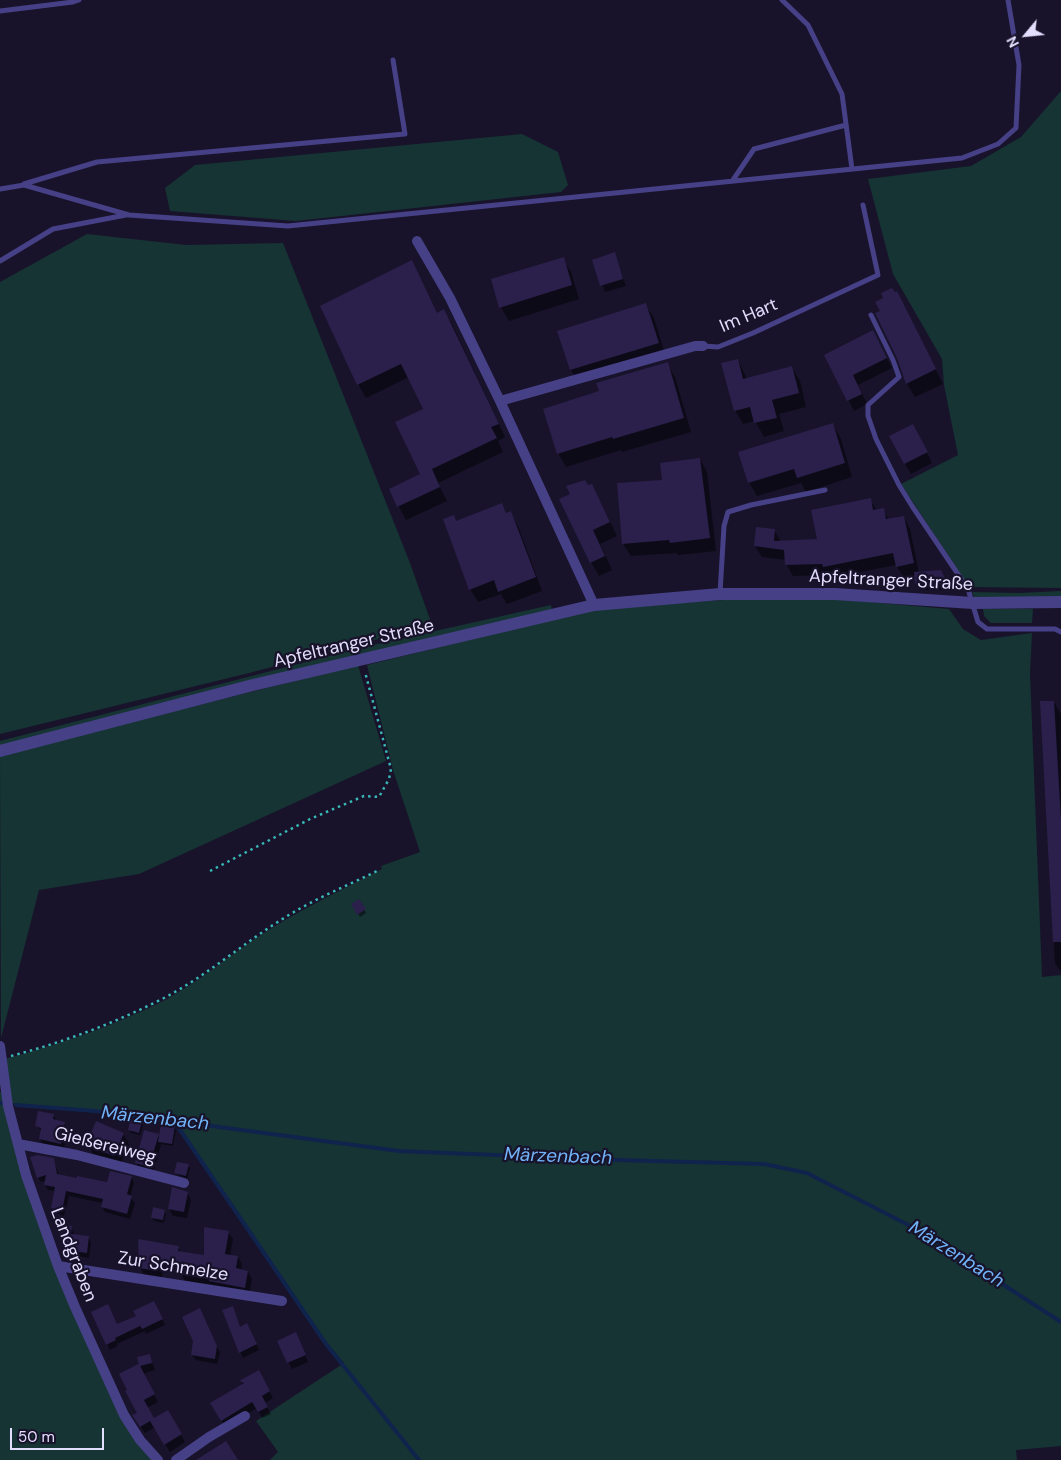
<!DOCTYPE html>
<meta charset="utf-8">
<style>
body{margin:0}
#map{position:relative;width:1061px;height:1460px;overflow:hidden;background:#18132a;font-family:"DM Sans",sans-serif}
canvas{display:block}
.north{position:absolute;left:1001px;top:10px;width:50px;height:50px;-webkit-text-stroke:4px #18132a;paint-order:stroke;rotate:242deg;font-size:14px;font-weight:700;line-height:20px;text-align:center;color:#e3defd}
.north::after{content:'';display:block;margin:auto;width:18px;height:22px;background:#e3defd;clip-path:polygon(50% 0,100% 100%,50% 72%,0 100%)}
.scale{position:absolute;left:10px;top:1428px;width:94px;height:22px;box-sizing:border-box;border:2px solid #e3defd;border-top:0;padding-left:6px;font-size:15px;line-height:18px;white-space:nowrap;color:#e3defd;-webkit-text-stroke:4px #18132a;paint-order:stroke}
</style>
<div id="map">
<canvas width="1061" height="1460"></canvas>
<div class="north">N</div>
<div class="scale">50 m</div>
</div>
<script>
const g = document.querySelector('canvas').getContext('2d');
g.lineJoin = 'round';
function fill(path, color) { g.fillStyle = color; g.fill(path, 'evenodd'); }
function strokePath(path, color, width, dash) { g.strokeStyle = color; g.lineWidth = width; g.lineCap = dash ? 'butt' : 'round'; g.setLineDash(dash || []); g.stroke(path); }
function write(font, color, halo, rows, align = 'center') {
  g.font = font + ' "DM Sans",sans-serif'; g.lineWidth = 4.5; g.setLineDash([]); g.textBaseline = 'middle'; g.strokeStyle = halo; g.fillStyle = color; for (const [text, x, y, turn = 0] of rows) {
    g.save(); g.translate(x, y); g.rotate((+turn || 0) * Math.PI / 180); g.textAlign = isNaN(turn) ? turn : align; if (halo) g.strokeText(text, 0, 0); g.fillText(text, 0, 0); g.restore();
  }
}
fill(new Path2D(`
 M1061,91V588L969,587L901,484L958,455L944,385L942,359L893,274L868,179L971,166L1021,137Z
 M522,134L558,152L568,185L561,192L296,221L170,211L165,188L195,165Z
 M87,234L186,245L283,243L410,563L432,625L249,673L0,734V282Z
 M1061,591V598L975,599L972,592L1019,593Z
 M835,599L949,609L963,629L981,640L1032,633L1030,673L1042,977L1061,975V1446L1016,1450L1017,1460H270L278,1452L256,1421L344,1363L327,1343L174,1119L94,1110L9,1103L5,1059C59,1044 114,1026 165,1000C197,983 225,959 256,938C296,912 339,891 382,869L381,866L420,852L393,770L367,665L595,609L723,600Z
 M551,605L552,611L0,748V741L364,647Z
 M983,609H1033L1032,623H991L984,616Z
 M358,665L386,761L139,874L39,890L1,1038L0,755Z
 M0,1092H2L72,1309L154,1460H0Z`), '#163434');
fill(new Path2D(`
 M614,254L626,286L605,292L593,261Z
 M563,259L571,272L579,299L509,321L501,307Z
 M411,261L437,314L444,311L452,324L505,437L498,441L503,452L438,483L447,501L406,520L390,490L421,475L424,410L409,377L366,398L358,384Z
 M646,305L654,318L666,357L579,384L571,370L559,332Z
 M904,307L943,384L915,397L907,384L898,358Z
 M879,342L892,368L858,385L867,404L854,411L826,355Z
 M738,360L747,379L792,368L800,381L806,407L779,414L784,431L764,437L755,421L743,424L735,410Z
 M667,364L675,377L691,432L622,452L621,450L566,467L558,453L600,392Z
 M833,425L841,439L852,477L806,492L801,483L757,496L749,482Z
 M919,436L932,463L911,474L905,464Z
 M700,459L707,472L716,551L678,555L677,553L631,556L623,544L664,481Z
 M571,495L599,499L617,536L600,544L612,570L599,576L591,562Z
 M870,499L877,511L883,510L889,520L904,517L910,529L919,573L945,578L951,590H921L917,583L915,576L904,578L896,565L830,578L829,575L793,576L786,564V560L762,557L755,546L774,530L781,542L819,541Z
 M502,505L507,514L510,513L518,526L542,591L507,604L501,594L478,602L470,589L456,522Z
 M1054,702L1061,714V972L1055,963L1041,703Z
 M359,901L366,913L360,917L353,905Z
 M53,1115L57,1121L64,1123L68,1129L64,1149L43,1145L40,1139L42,1132L37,1126Z
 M141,1122L143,1125L140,1135L131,1133L129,1130Z
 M174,1127L176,1130L173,1146L161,1144L153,1173L140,1169L136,1163L158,1135L160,1139Z
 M123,1134L129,1144L120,1166L94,1155L88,1145Z
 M53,1159L59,1175L108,1183L131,1177L134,1183L130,1197L135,1203L130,1219L105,1212L102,1206L103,1203L69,1196L64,1216L56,1213L53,1208L56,1191L48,1190L45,1185L46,1181L41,1182L38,1177Z
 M188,1166L190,1168L187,1179L178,1175L176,1172Z
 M187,1193L191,1200L187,1218L173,1216L169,1209Z
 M164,1211L166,1214L164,1223L154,1221L152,1218Z
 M71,1227L74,1235L88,1237L91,1243L89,1258L69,1255L66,1250L67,1244H63L60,1238Z
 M228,1232L233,1239L230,1256L238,1257L242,1264L241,1270L248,1272L252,1279L249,1295L185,1281L181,1274V1271L163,1268L162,1278L144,1275L140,1267L178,1247L181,1253L205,1256Z
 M157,1308L165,1325L146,1334L145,1331L117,1344L118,1346L110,1350L107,1344L117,1326Z
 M235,1313L240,1328L250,1330L259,1350L243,1358L240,1352Z
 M203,1315L220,1353L217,1364L196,1360L192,1355Z
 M299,1341L308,1362L292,1369L279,1342Z
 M149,1355L155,1370L142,1374L158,1402L147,1408L154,1420L168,1412L185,1442L170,1452L155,1427L145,1433L138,1423L142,1371L138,1358Z
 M258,1372L273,1398L265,1403L271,1414L262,1418L257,1408L225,1427L212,1403L243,1385L240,1381Z`), '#0007');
strokePath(new Path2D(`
 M0,1103H1
 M16,1105L95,1111L174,1121L399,1151L616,1160L764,1164L807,1173L920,1231L1061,1322
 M174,1121L326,1344L419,1460`), '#10234c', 4);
fill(new Path2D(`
 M615,252L623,279L600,286L592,260Z
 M564,257L572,285L499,308L491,279Z
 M412,260L437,313L444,309L499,424L491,427L497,438L432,469L440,487L397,507L389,489L420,474L395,422L423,409L401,364L357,385L320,306Z
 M892,288L895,292L897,291L936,369L906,384L897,358L875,313L880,311L875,302L883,298L881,293Z
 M646,303L659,343L570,370L557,331Z
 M873,330L887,358L853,375L862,394L847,401L824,355Z
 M738,359L743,379L792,366L799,393L772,400L777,418L754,423L750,407L734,411L721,363Z
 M668,362L684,418L613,439L612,437L557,454L543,409L599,391L596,383Z
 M833,423L845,463L797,478L794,469L748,483L738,452Z
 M913,424L928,452L904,464L889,436Z
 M700,458L710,538L670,543L669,540L622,544L617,483L662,480L660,463Z
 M585,480L588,485L592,484L610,522L593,530L605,556L590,563L559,499L570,494L566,486Z
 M871,498L873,510L884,508L886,519L904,516L914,563L896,567L893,553L823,567L822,564L785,565L784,550L754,546L756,527L775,529L774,541L817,539L811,510Z
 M502,503L506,513L511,511L536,577L498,592L494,580L469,590L443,519L454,515L456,521Z
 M941,570L948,584H915L914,572Z
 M1040,701H1054L1061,820V942H1053Z
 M359,899L366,909L357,915L351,904Z
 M38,1111L54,1114L53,1119L65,1122L61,1144L39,1139L41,1128L35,1126Z
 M131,1118L142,1121L139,1133L128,1130Z
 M96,1121L124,1133L114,1156L86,1145Z
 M161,1124L175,1126L172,1144L158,1142Z
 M144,1130L159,1134L149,1167L135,1163Z
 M37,1155L54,1158L57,1174L77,1178V1176L107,1182L110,1171L132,1176L127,1194L132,1196L127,1214L101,1207L103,1199L66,1191L62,1211L51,1208L55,1187L44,1185L46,1175L37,1178L30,1157Z
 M177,1162L189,1164L186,1176L174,1173Z
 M172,1187L188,1192L184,1212L168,1209Z
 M153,1207L165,1210L163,1220L151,1218Z
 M61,1224L72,1226L71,1234L89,1236L87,1253L64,1250L66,1239L59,1238Z
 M204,1227L229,1231L225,1254L238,1256L236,1268L248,1271L245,1288L209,1281V1279L179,1274L181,1264L160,1261L158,1271L139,1268L138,1239L179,1246L178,1251L204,1255Z
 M154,1301L163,1319L142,1329L140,1326L115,1338L116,1340L106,1345L91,1312L108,1304L117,1324L136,1316L133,1311Z
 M233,1306L240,1327L247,1323L257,1344L239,1353L222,1310Z
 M200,1308L217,1346L215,1359L191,1355L193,1341L182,1317Z
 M296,1332L306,1355L287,1363L277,1341Z
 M150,1354L152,1363L140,1366L155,1394L144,1400L154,1418L168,1410L182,1434L164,1445L150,1421L140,1427L132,1415L137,1413L125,1391L127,1390L119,1374L138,1364L139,1365L137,1357Z
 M259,1370L270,1391L262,1396L268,1407L258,1412L252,1402L221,1421L210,1403L244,1383L239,1381Z
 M226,1441L238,1460H196Z`), '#2a204b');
strokePath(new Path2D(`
 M210,871L310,819L364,796L379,797L389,779L391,769L365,672
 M11,1056C64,1042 115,1023 164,998C210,974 249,938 294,912C321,896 351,884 379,870`), '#37b8b6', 2.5, [2.5, 4]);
strokePath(new Path2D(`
 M782,0L808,25L842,94L852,169
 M0,11L73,2L79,0
 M733,180L754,149L846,125
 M24,184L97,162L405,134L393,60
 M0,189L24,185L129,215L288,226L962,158L998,144L1016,128L1019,65L1008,0
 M0,261L53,229L126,215
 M871,315L893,360L899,377L868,405V416L876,439L899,485L912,506L968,589L978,622L987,629H1055L1061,632
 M703,346L718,347L753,333L878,275L863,205
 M720,593L724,526L728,512L751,505L825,490`), '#464087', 5);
strokePath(new Path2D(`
 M417,241L450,298L500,401L594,605
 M500,401L695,346H703
 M0,1046L8,1106L26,1175L58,1266L75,1307L124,1415L140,1440L158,1460
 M18,1144L77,1155L184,1183
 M58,1266L282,1301
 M176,1460L209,1437L245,1416`), '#464087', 10);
strokePath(new Path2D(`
 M0,751L253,685L594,605L720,594H835L973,603L1061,602`), '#464087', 12);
write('18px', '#e3defd', '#18132a', [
 ["Im Hart",749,316,-23],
 ["Apfeltranger Straße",891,581,3],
 ["Apfeltranger Straße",354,644,-13],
 ["Gießereiweg",105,1146,14],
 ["Landgraben",73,1255,69],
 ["Zur Schmelze",173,1267,9]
]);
write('italic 19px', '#71b3f8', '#18132a', [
 ["Märzenbach",155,1119,6],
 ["Märzenbach",558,1157,2],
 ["Märzenbach",956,1255,32]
]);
</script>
